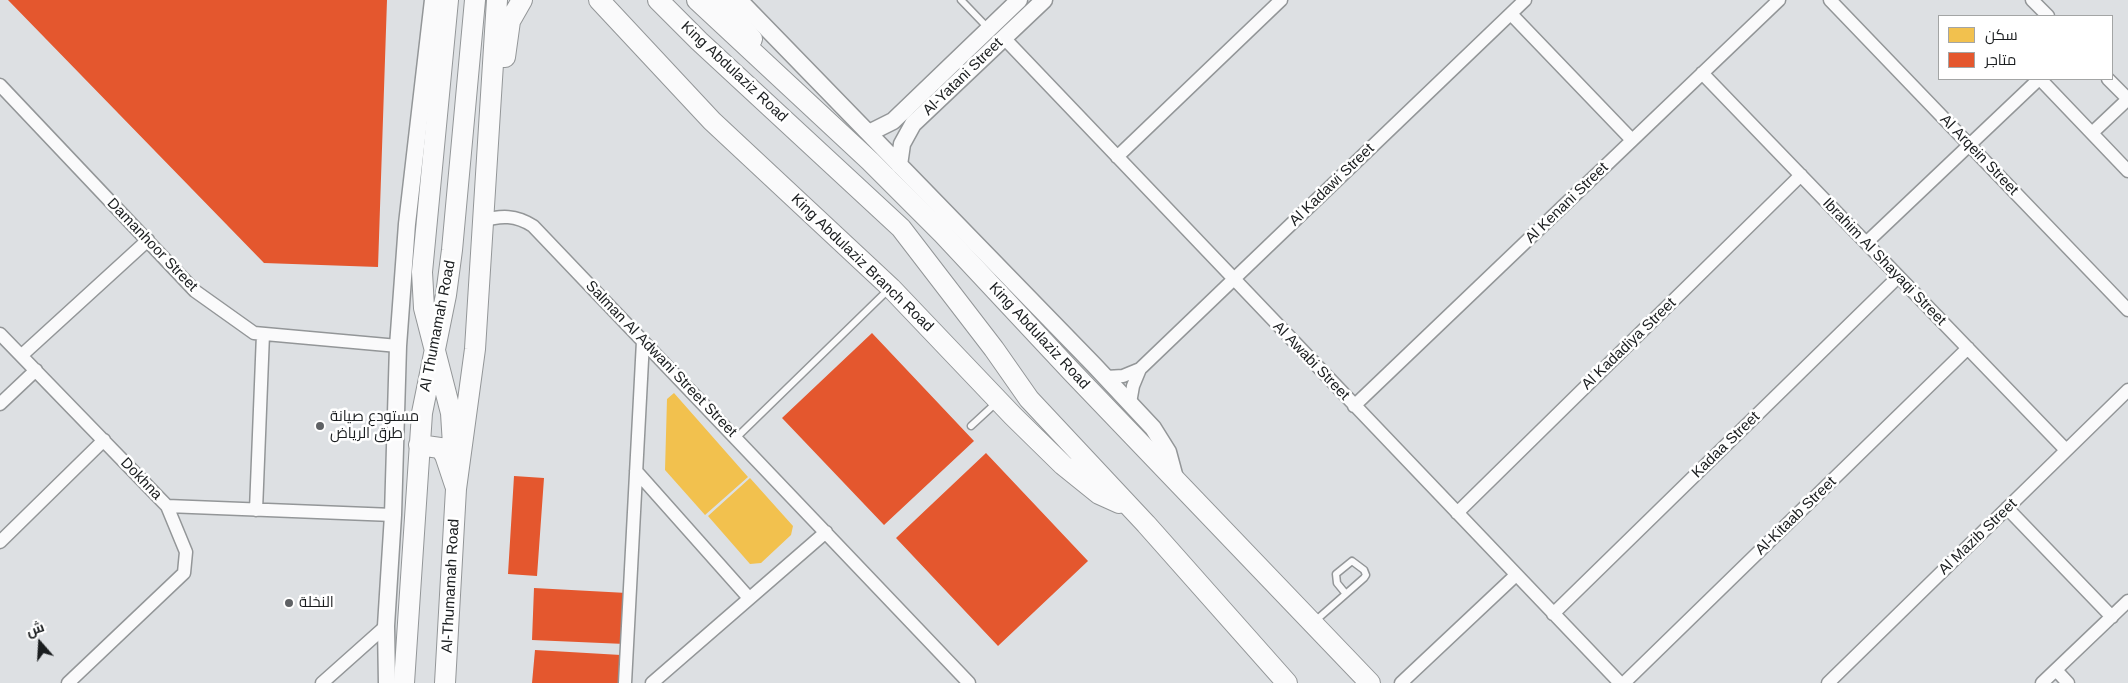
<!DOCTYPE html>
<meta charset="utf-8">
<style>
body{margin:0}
#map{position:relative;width:2128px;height:683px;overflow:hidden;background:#dde0e3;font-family:Arial,Cairo,sans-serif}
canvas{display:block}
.legend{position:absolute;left:1938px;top:15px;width:175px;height:65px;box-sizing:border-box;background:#fff;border:1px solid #a3a5a5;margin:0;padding:6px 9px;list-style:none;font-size:15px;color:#1a1d1f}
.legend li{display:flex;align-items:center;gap:10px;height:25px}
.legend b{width:25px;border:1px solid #a3a5a5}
.north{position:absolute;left:15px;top:618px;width:50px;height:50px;-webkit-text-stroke:4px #fff;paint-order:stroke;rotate:341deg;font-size:14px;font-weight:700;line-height:20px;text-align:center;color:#1a1d1f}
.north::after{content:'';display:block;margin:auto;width:18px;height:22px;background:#1a1d1f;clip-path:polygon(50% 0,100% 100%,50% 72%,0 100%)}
</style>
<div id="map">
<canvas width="2128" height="683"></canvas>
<ul class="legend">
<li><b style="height:14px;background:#f2c14e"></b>سكن</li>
<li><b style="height:14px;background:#e4572e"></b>متاجر</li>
</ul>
<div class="north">ش</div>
</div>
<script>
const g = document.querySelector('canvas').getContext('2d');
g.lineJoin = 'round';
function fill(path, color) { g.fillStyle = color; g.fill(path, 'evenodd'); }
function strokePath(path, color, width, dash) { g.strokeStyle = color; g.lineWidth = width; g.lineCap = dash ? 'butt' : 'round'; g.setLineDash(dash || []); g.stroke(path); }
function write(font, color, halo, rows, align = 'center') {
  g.font = font + ' Arial,Cairo,sans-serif'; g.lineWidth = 5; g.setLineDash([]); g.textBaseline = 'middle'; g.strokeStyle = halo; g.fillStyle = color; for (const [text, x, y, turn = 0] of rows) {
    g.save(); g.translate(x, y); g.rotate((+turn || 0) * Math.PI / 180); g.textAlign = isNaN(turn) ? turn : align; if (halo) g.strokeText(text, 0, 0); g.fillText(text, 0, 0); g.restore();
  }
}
fill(new Path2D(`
 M674,393L748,477L705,515L665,470L667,399Z
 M750,478L793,526L791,535L761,563L750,564L708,516Z`), '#f2c14e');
fill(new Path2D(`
 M8,0H387L378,267L264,263Z
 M872,333L974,441L884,525L782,418Z
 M986,453L1088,561L998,646L896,538Z
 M514,476L544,478L537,576L508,574Z
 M534,588L627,593L625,644L532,640Z
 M535,650L621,655L619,683H532Z`), '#e4572e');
const service = new Path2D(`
 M961,0L988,28
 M971,426L996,403
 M736,438L889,289
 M1314,622L1364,578L1366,575L1364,570L1352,561L1336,574L1337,583L1346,594`);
const minor = new Path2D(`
 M1830,0L2128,310
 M2032,0L2048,16
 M1511,14L1632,140
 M1004,38L1620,683
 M1702,73L2066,450
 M2040,79L2128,171
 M2108,79L2128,99
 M0,85L195,291L254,333L398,346
 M2092,133L2128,99
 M1117,157L1281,0
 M482,221C501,215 516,215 533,226L969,683
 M1866,243L2039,79
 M0,334L167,506L393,515
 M22,355L148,240
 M1106,377L1123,376L1140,369L1525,0
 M1130,403L1133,386L1140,369
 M0,404L36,370
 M1354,406L1779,0
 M636,471L749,598
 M2007,508L2112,617
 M256,510L263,334
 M1457,513L1801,175
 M0,542L104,440
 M1553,614L1898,277
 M2056,670L2068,683
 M68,683L184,573L186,552L167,506
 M322,683L386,626
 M625,683L643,341
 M652,683L826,532
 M1401,683L1516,575
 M1624,683L1968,348
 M1828,683L2128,390
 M2042,683L2128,601`);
const tertiary = new Path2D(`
 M739,0L1094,365L1153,428L1168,452L1175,478
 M869,133L893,121L1019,0
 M899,165L902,144L913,124L1044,0
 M387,683L386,626L393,515L398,346L407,224L433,0`);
const primary = new Path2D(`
 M448,0L422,272L424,308L451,413L453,445
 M599,0L712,121L891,288L1013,416L1063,465L1099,494L1119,503
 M658,0L699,41L901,228L994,349L1029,399L1146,524L1287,683
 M697,0L870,161L943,234L1072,372L1370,683
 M720,0L752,39
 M505,57L510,21L522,0
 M419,445L440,448L445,455L455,485
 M404,683L422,413L446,295L452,250L475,0
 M445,683L456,489L475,349L497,0`);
strokePath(service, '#939698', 9);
strokePath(minor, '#939698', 15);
strokePath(tertiary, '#939698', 19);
strokePath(primary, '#939698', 22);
strokePath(service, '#fafafb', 6);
strokePath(minor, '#fafafb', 12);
strokePath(tertiary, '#fafafb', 16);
strokePath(primary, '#fafafb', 20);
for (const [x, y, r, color] of [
 [320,426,5,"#5e6164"],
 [289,603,5,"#5e6164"]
]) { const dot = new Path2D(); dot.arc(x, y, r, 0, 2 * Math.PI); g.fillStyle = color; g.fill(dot); strokePath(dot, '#fff', 2); }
write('15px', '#1a1d1f', '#fff', [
 ["King Abdulaziz Road",734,72,43],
 ["Al-Yatani Street",963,77,-44],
 ["Al Arqein Street",1979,155,46],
 ["Al Kadawi Street",1332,185,-44],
 ["Al Kenani Street",1567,203,-44],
 ["Damanhoor Street",152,245,46],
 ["Ibrahim Al Shayaqi Street",1884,262,46],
 ["King Abdulaziz Branch Road",862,263,44],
 ["Al Thumamah Road",438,326,-79],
 ["King Abdulaziz Road",1039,336,47],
 ["Al Kadadiya Street",1629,344,-44],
 ["Salman Al Adwani Street Street",661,359,46],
 ["Al Awabi Street",1311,361,46],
 ["Kadaa Street",1726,445,-44],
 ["Dokhna",141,479,46],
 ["Al-Kitaab Street",1796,516,-44],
 ["Al Mazib Street",1978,537,-44],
 ["Al-Thumamah Road",451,586,-87]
]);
write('15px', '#1a1d1f', '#fff', [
 ["مستودع صيانة",330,417],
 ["طرق الرياض",330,434],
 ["النخلة",299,603]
], 'left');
</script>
